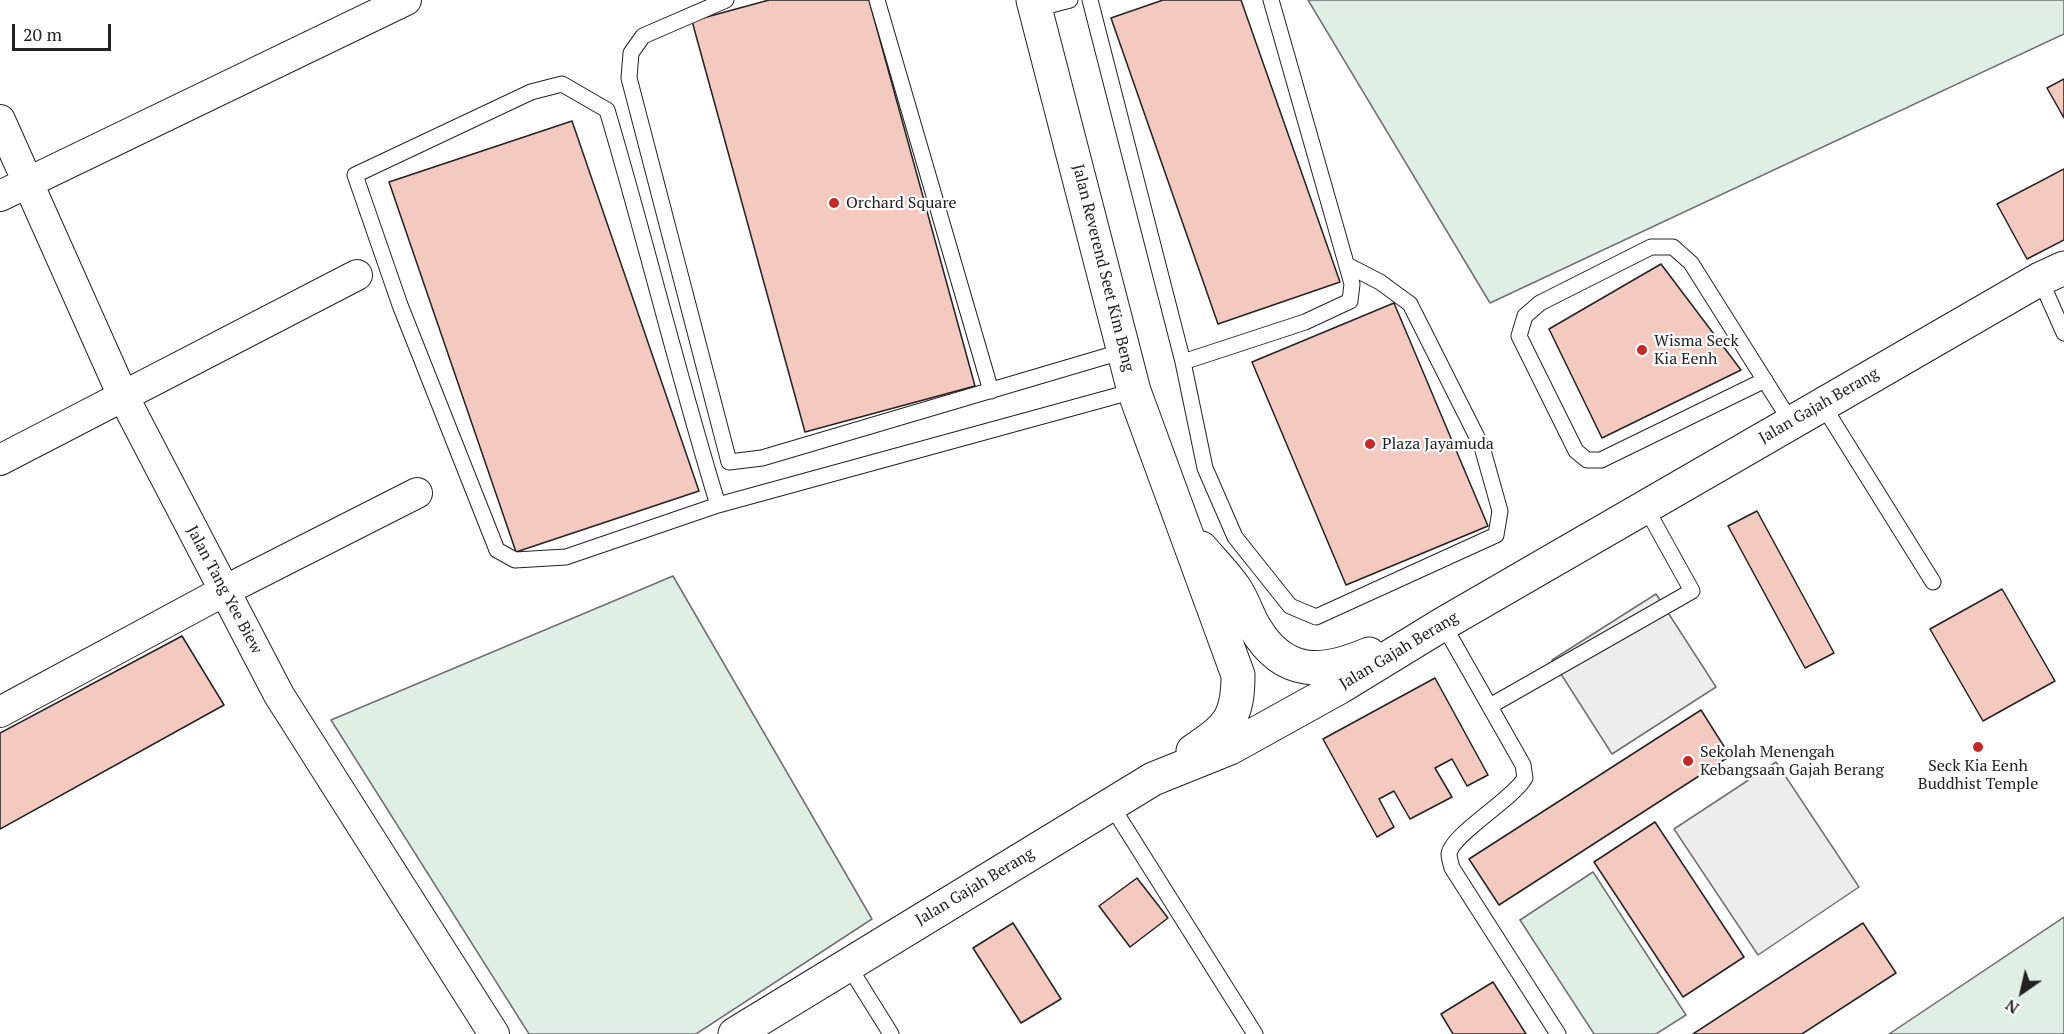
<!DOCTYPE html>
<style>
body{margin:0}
#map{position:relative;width:2064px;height:1034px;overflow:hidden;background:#fff;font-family:"PT Serif",serif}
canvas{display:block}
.north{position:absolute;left:1992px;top:962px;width:60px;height:60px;-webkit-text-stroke:4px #fff;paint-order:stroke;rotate:214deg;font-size:16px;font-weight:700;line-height:24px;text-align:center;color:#222}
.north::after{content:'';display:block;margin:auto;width:21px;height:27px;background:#222;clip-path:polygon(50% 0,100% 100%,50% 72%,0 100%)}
.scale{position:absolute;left:12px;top:24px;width:99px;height:27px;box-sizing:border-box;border:3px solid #222;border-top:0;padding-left:8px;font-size:18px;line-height:21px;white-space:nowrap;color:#222;-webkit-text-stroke:4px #fff;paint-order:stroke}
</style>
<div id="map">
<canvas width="2064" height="1034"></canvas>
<div class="north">N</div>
<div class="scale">20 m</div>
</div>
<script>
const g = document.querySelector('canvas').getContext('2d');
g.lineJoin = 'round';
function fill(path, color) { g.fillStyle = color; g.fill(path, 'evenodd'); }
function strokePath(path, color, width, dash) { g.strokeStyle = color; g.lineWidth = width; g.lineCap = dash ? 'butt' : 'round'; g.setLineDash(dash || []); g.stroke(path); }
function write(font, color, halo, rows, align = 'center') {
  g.font = font + ' "PT Serif",serif'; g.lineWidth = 4.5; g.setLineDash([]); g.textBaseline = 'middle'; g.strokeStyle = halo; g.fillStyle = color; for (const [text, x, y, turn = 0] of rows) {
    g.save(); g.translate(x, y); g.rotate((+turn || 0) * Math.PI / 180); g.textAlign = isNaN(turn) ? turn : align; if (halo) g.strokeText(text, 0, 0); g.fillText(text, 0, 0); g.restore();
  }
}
const green = new Path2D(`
 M1308,0H2064V34L1490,303Z
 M673,576L872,919L696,1034H529L331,720Z
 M1593,872L1686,1015L1656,1034H1594L1520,920Z
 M2064,917V1034H1889Z`);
fill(green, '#e0efe3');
strokePath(green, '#6f6f6f', 1.5);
const parking = new Path2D(`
 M1656,594L1716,687L1612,754L1552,660Z
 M1776,762L1859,887L1758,955L1674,829Z`);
fill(parking, '#ededed');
strokePath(parking, '#6f6f6f', 1.5);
const building = new Path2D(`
 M769,0H869L975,386L805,432L692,21Z
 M1163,0H1241L1340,282L1218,324L1111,18Z
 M2064,79V118L2047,88Z
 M572,121L699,491L516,552L389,182Z
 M2064,169V240L2027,259L1997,204Z
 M1661,264L1741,370L1602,438L1549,329Z
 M1394,303L1488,526L1346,585L1252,362Z
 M1757,511L1834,653L1805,668L1728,526Z
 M2002,589L2055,681L1983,721L1930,629Z
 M182,636L224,705L0,829V733Z
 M1435,678L1488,775L1467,786L1452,759L1435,768L1452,797L1410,819L1394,791L1379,799L1394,827L1377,837L1323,739Z
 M1701,710L1730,756L1499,905L1469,859Z
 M1655,822L1744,957L1683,997L1594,862Z
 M1137,878L1168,918L1130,947L1099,906Z
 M1013,923L1061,999L1021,1023L973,948Z
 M1863,923L1896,973L1802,1034H1693Z
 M1493,982L1526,1034H1453L1441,1014Z`);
fill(building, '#f3c9c0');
strokePath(building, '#222', 1.5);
const service = new Path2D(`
 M726,0L643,36L631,53L629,78L729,462L762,458L1124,351
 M877,0L991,391
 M1090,0L1183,362L1205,468L1235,537L1290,606L1316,617L1496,535L1500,511L1482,447L1410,304L1380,282L1347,265
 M1036,9L1070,0
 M2040,279L2064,333
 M1183,362L1305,322L1350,301L1352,284L1271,0
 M1765,380L1601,460H1587L1576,451L1519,336L1525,316L1540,303L1651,247H1673L1691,263L1791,422
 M1822,404L1933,582
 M718,505C678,375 646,241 607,110L562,84L531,92L355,175L400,305L497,550L515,560L566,557L718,505L1134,391
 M1443,624L1523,765L1525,778C1512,800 1451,835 1449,854C1449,858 1451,864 1452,868L1558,1034
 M1490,706L1692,591L1646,508
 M1111,805L1255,1034
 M848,965L891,1034`);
const minor = new Path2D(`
 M0,120L123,396L279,695L494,1034
 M0,196L406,0
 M0,460L357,275
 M0,712L224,591L417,493`);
const tertiary = new Path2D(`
 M1033,0L1134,391L1238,675C1238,719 1228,727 1193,751
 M1201,548C1212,561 1224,573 1234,587C1243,599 1247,615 1255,628C1284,677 1322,674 1369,654
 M735,1034L1153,779L1230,748L1340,687L1443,624L2040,279L2064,268`);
strokePath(service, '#222', 17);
strokePath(minor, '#222', 32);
strokePath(tertiary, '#222', 35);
strokePath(service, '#fff', 15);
strokePath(minor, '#fff', 30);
strokePath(tertiary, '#fff', 33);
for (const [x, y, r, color] of [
 [834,203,6,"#c62828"],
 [1642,350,6,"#c62828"],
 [1370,444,6,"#c62828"],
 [1978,747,6,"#c62828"],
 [1688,761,6,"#c62828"]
]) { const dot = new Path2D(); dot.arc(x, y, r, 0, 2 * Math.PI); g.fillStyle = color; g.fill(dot); strokePath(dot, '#fff', 2); }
write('16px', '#222', '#fff', [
 ["Orchard Square",846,203],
 ["Wisma Seck",1654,341],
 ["Kia Eenh",1654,359],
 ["Plaza Jayamuda",1382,444],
 ["Sekolah Menengah",1700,752],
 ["Kebangsaan Gajah Berang",1700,770],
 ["Seck Kia Eenh",1978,766,"center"],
 ["Buddhist Temple",1978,784,"center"]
], 'left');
write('16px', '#222', '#fff', [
 ["Jalan Reverend Seet Kim Beng",1103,268,76],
 ["Jalan Gajah Berang",1819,406,-30],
 ["Jalan Tang Yee Biew",224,590,62],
 ["Jalan Gajah Berang",1399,651,-31],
 ["Jalan Gajah Berang",975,887,-31]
]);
</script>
